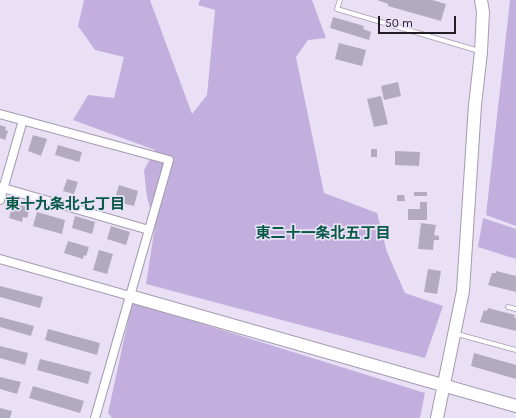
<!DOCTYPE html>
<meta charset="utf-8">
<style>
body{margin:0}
#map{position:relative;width:516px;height:418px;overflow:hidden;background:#e9e0f6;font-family:Karla,sans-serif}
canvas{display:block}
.scale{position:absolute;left:378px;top:16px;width:78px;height:18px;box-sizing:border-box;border:2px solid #211d25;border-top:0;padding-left:5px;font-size:12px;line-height:14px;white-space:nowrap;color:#211d25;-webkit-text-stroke:3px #e9e0f6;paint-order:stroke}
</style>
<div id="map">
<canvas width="516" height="418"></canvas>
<div class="scale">50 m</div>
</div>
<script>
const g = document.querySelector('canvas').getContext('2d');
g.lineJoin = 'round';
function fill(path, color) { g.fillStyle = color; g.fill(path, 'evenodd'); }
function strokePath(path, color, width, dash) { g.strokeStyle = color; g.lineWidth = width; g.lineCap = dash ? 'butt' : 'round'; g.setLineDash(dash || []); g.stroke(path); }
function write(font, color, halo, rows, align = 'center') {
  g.font = font + ' Karla,"Noto Sans JP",sans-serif'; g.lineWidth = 3.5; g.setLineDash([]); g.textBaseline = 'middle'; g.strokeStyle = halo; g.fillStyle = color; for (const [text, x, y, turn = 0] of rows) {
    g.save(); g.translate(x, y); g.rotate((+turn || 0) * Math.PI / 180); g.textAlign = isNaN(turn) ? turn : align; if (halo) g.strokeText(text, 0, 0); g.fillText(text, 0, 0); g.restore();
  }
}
fill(new Path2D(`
 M84,0H150L192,114L207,95L215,10L198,5L200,0H312L326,38L308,40L296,57L324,193L377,213L387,252L405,293L443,306L425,358L146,284L155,226L147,197L144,170L155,150L73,120L88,95L114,98L124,57L95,50L78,26Z
 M510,0H516V226L486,215Z
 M483,218L516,229V259L478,247Z
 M132,302L425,393L420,418H112L108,413Z`), '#c2afde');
fill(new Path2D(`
 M377,0H432L446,4L441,21L388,6V4Z
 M333,17L364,26L363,29L371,32L369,40L330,28Z
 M339,43L366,50L362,66L335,59Z
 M398,82L401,96L384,100L381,86Z
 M381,96L388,124L374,127L367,99Z
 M0,125L6,127L5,130L8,131L5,140L0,138Z
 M33,135L47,139L41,156L28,151Z
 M58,145L82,152L79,162L55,155Z
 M371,149H377V157H371Z
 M395,151L420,152L419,166L395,165Z
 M67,179L78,182L74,194L63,191Z
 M119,185L138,191L134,206L118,202L120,196L116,195Z
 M414,192H427V196H414Z
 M397,195H404L405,201H397Z
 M420,202H427V220H408V209H420Z
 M13,203L30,208L27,218L23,217L22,222L9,218Z
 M37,212L65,220L62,234L33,226Z
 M75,216L95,222L92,234L72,228Z
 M421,223L436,225L434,235L439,236V240H434L433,250L418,249Z
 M111,226L130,232L126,245L107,239Z
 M68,241L89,247L86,256L84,255L83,259L64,253Z
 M99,250L113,254L107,274L93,270Z
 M428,269L441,271L437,294L424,292Z
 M496,271L516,276V292L488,285L492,273H496Z
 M0,286L43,297L40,308L0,297Z
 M488,308L515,315L514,318H516V331L480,322L484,310L487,311Z
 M0,317L34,326L31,336L0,327Z
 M48,329L100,343L97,355L45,340Z
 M0,346L28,353L25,365L0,358Z
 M474,353L516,365V379L471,366Z
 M40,359L91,372L88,384L37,370Z
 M0,377L21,382L17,394L0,389Z
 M33,386L84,401L80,413L29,398Z
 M0,408L12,411L10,418H0Z`), '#b2aabe');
const lane = new Path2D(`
 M340,0L337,9L479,51
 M508,307L516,309
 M457,334L516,350`);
const street = new Path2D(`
 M0,114L169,160L95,418
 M0,187L149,230
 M0,200L23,120
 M0,259L130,296`);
const secondary = new Path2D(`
 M130,296L516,406
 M437,418L463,291L475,105L481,52L483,12L481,0`);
strokePath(lane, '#a39baf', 5.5);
strokePath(street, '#a39baf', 10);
strokePath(secondary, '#a39baf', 14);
strokePath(lane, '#fff', 4);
strokePath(street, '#fff', 8);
strokePath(secondary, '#fff', 12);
write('bold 15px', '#065a47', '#e9e0f6', [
 ["東十九条北七丁目",65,205],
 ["東二十一条北五丁目",323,234]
]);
</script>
